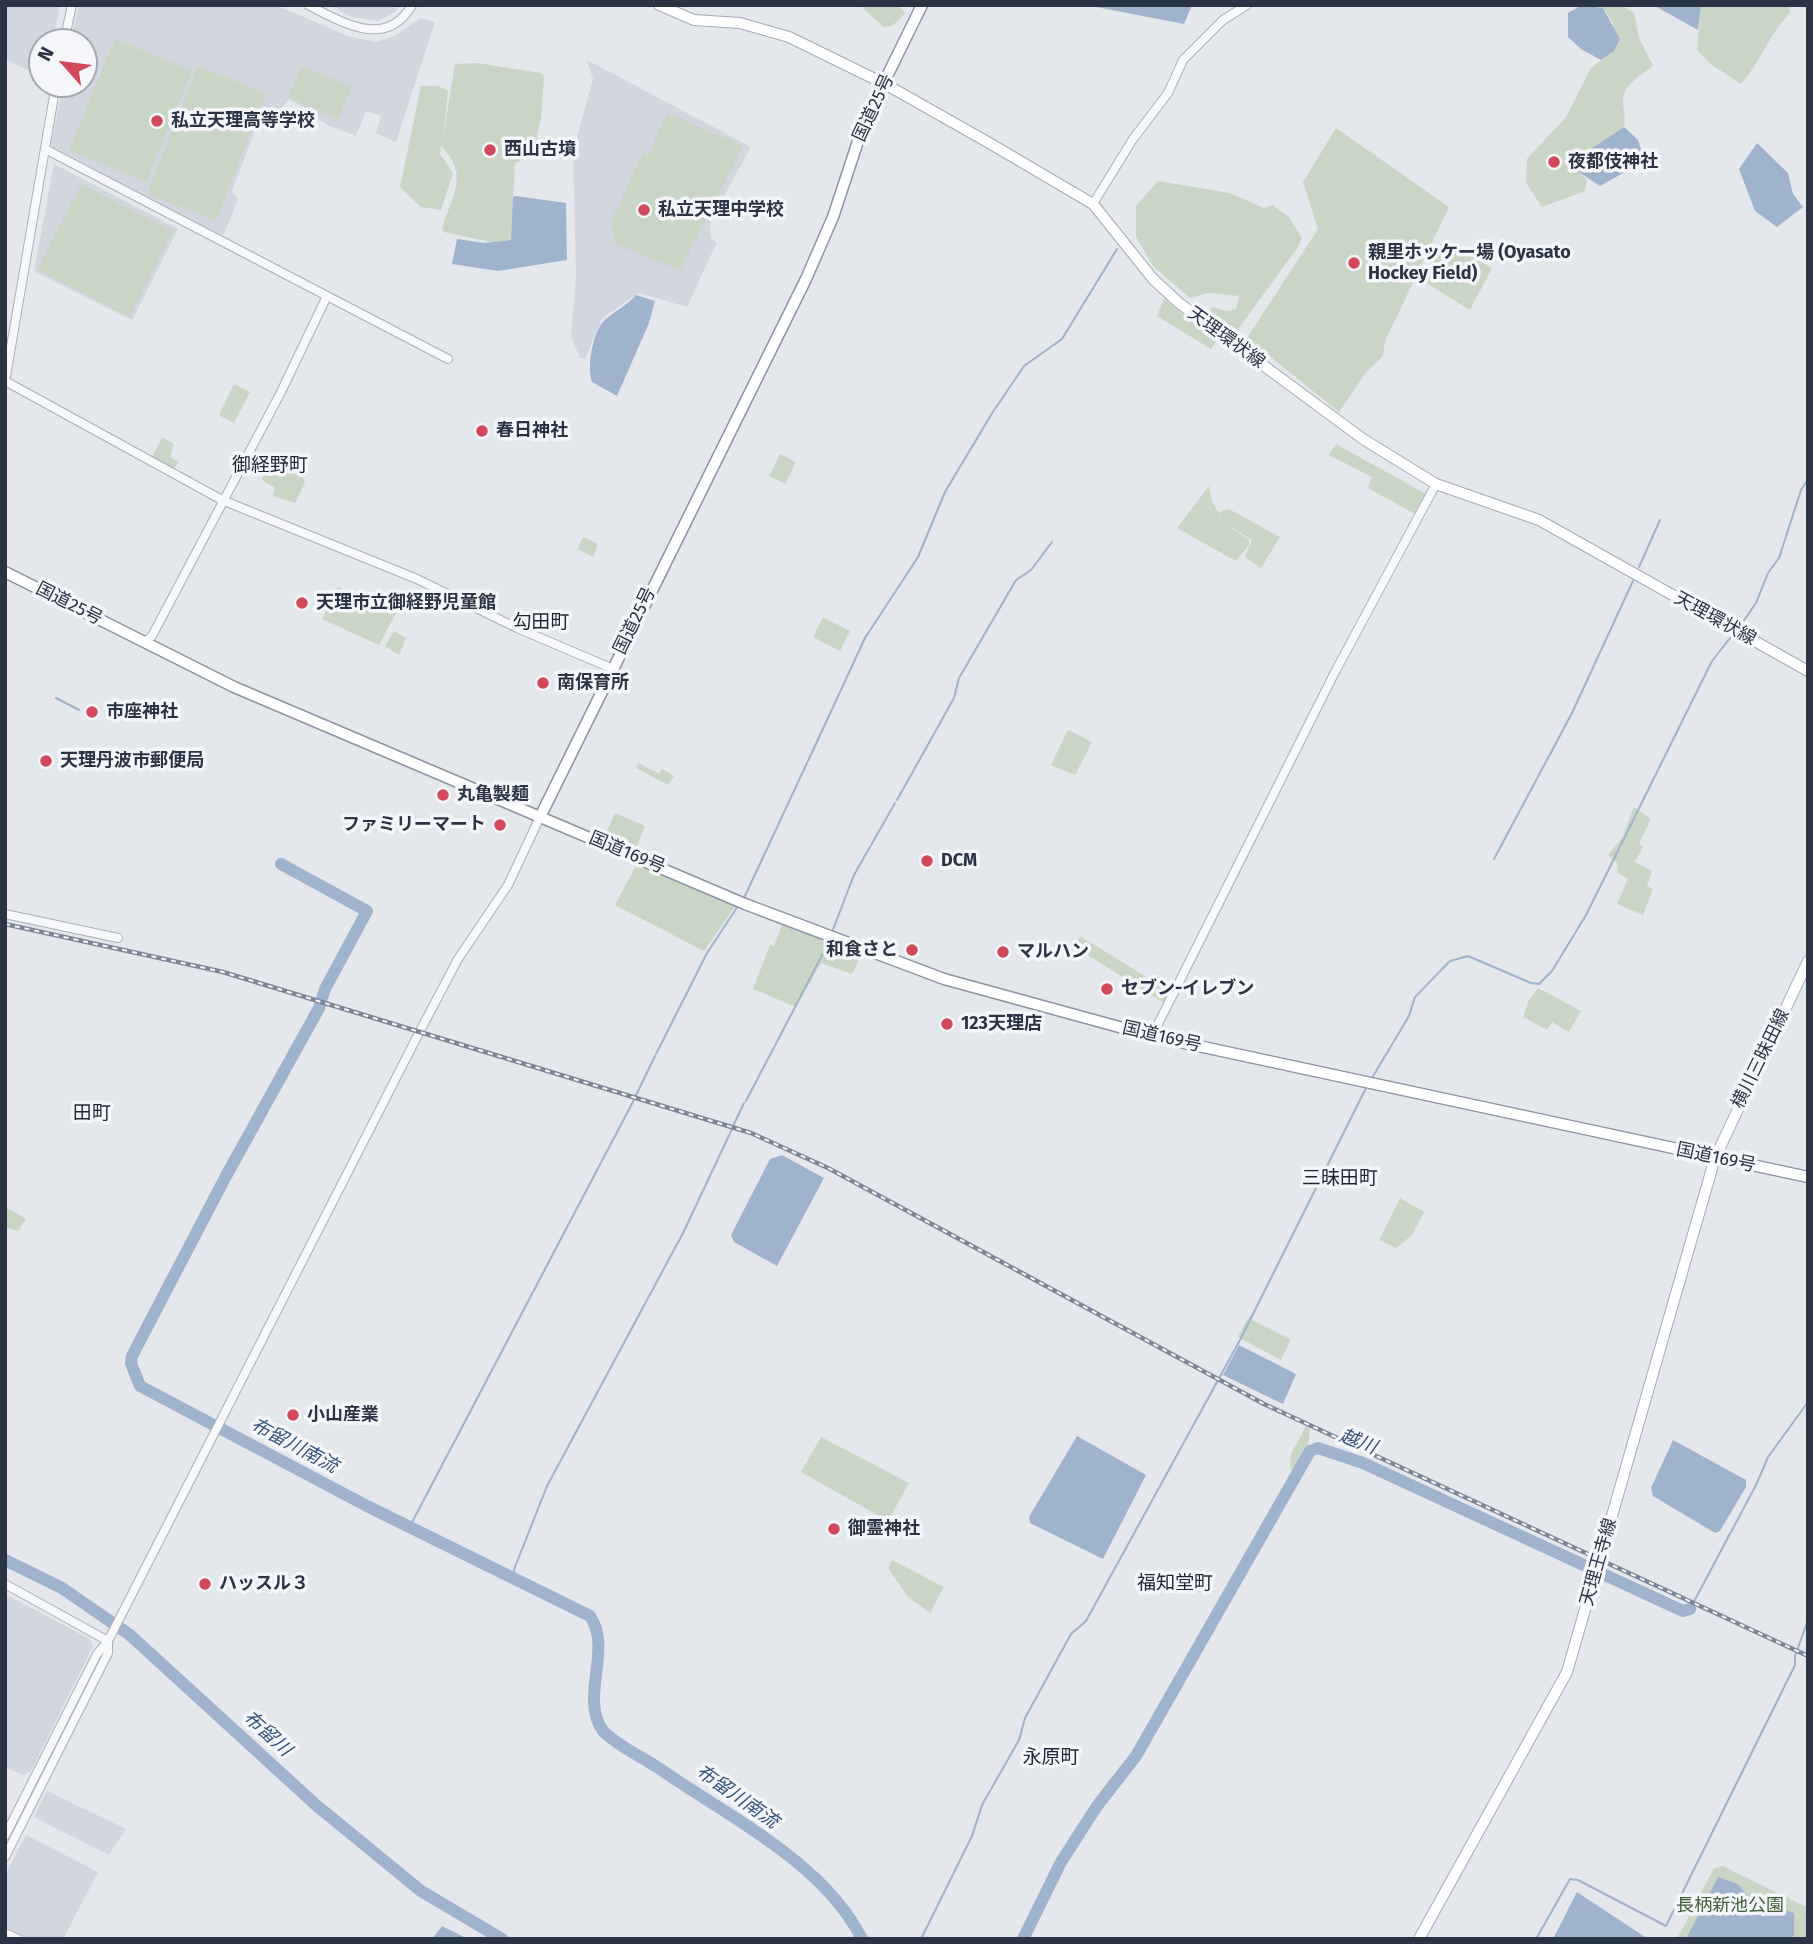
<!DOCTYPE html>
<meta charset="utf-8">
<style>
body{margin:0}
#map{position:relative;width:1813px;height:1944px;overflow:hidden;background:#e4e7ec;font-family:"Fira Sans",sans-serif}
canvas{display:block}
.frame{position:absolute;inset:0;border:7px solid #2b3445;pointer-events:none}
.north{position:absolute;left:28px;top:28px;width:70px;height:70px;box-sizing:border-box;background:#f4f6f9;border:2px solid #a4a8b1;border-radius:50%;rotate:298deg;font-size:19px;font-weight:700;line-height:28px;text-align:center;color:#2b3445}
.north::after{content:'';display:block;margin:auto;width:24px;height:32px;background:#d1495b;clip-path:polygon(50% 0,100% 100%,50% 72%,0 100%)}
</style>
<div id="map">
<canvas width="1813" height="1944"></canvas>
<div class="frame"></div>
<div class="north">N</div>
</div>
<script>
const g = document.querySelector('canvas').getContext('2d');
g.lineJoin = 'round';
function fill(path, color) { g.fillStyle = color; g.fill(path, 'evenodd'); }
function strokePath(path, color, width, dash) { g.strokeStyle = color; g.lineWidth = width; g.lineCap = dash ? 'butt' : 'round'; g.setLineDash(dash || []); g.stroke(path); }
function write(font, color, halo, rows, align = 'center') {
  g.font = font + ' "Fira Sans","Noto Sans JP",sans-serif'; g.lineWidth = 7; g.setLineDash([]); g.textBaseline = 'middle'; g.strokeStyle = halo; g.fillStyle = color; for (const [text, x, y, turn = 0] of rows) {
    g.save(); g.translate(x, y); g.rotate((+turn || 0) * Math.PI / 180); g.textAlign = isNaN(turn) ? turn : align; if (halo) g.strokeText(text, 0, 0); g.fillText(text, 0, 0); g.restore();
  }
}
fill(new Path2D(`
 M5,5H60L53,42H42V77L5,59Z
 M79,5H276L348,36L375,42L395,36L420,18L435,22L396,142L376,133L381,116L366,111L356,136L330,126L313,116L310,110L289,100L280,110L264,107L232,191L238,200L223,236L51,146L63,84H84V42H70Z
 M329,5H400L395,12L378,21L352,17Z
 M587,60L751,147L710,221L711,238L717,242L687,307L639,293L602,318L585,359L580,358L571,336L576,277L573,152L593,79Z
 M54,164L178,229L132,320L34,271Z
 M5,1594L90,1639L93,1646L31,1771L23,1775L5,1767Z
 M47,1791L126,1829L109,1855L34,1817Z
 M26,1835L98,1872L63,1939H27L5,1929V1875Z`), '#d2d6de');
fill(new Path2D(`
 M860,5H897L906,13L892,26L883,27Z
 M1605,5H1621L1634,13L1639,38L1653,66C1643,74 1623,85 1623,99C1623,110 1626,116 1624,127L1577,158L1574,169L1587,179L1585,191L1542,207L1526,183L1527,159L1566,117L1591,68L1614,51L1613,23L1603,8Z
 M1701,5H1789L1790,13C1769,34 1761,62 1741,84L1712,65L1697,50Z
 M115,39L192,71L146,182L69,150Z
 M477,63L541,73L544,77L541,118L533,156L515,163L511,239L496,243L444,232L442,228C452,195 470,175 441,146L440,154L453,173L441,210L421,207L400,187L421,86H438L448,91L443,137L455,64Z
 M198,66L266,93L216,221L147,194Z
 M302,66L352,87L338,119L288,97Z
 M667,113L743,146L680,270L616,244L610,223L643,153L648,155Z
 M1336,128L1449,207L1385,341L1383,356L1367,371L1339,412L1247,338L1318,229L1303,182Z
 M1158,181L1230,193L1264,208L1272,205L1289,217L1302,238L1298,247L1236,332L1208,316L1212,307L1227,311L1236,309L1239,296L1208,293L1190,298L1153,266L1136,237V206Z
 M81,184L173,231L129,317L37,270Z
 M1443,241L1492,268L1470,310L1421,280Z
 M1164,299L1216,341L1211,349L1157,316Z
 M234,384L250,392L234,423L219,415Z
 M162,437L174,444L170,457L179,462L170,472L150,461Z
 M1336,444L1426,494L1415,514L1368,488L1372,477L1329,455Z
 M780,454L796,462L785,484L769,476Z
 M267,460L303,478L305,483L295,503L273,496L275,488L262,480Z
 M1209,486L1212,501L1223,521L1219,512L1229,509L1280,537L1261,568L1245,557L1252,540L1225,523L1249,540V545L1236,561L1177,528Z
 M583,537L598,544L593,557L578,549Z
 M338,587L396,613L379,645L322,619Z
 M823,617L850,631L840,651L813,637Z
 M394,631L406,638L399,655L385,646Z
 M1068,730L1092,742L1075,775L1051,765Z
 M638,763L659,774L662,769L674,776L668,785L636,768Z
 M1634,807L1651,819L1639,843L1643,847L1635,862L1652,871L1647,886L1653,889L1643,915L1617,904L1628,879L1617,872L1618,864L1608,855L1622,838Z
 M615,813L645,826L634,853L603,840Z
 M638,862L736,905L704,951L615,905Z
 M782,925L861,955L852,974L821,963L796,1007L753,989L770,945L774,946Z
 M1080,936L1169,991L1164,1003L1075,947Z
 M1538,988L1581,1011L1569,1032L1552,1022L1547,1030L1523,1017L1529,1000Z
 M1400,1198L1424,1212L1412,1235L1396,1248L1379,1240Z
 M5,1207L26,1219L18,1231L8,1228L5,1231Z
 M1248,1318L1291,1339L1281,1360L1238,1337Z
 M1306,1426L1310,1429L1307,1454L1296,1472L1290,1469L1291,1454Z
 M821,1437L909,1483L888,1521L801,1472Z
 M892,1560L944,1587L930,1613L908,1597L888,1568Z
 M1723,1866L1808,1908V1939H1659L1678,1937L1714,1868Z`), '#c9d6c5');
fill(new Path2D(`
 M1086,5H1192L1184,24Z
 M1582,5L1603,8L1620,39L1614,51L1601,60L1581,49L1568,37V13Z
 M1655,5H1701L1698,30L1655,6Z
 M1624,127L1638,140L1643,156L1623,173L1600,186L1574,169L1573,162L1577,158Z
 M1757,143L1788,173L1793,194L1803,207L1777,227L1755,211L1739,169Z
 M516,196L566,203L567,260L498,271L452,264L457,239L484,243L511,240L513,197Z
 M636,295L655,301L649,323L617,396L592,382C587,368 592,336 602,323C608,315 626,307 636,295Z
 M782,1155L824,1178L777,1266L734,1242L731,1235L770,1159Z
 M1239,1345L1296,1374L1283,1404L1223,1375Z
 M1077,1436L1146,1475L1103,1559L1030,1523L1029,1517Z
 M1673,1440L1746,1480V1487L1720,1531L1715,1533L1653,1496L1651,1488Z
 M1718,1877L1738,1884L1750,1899L1794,1913V1935L1791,1939H1686Z
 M1577,1892L1645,1937L1643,1939H1553Z
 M442,1926L468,1939H432Z`), '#9fb4cc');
strokePath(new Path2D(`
 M995,409L1024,366L1062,339L1117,249
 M1639,567L1660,520
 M1738,629L1756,603L1768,573L1779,558L1801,490L1808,479
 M56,698L79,710
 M808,761L865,638L918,557L945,492L994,410
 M897,800L954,698L959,678L1016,580L1031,570L1052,542
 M1494,859L1572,713L1633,581
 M744,898L807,763
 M759,915L829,942
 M832,932L854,875L895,803
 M656,1054L707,953L738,906
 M1372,1078L1409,1016L1415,997L1450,961L1468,956L1531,983L1539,984L1552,971L1586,915L1712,661L1734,633
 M636,1095L655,1056
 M746,1101L829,942
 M733,1126L744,1103
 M409,1528L636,1096
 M517,1562L547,1486L683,1233L733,1127
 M512,1576L516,1564
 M1690,1609L1756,1485L1768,1457L1808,1402
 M921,1939L972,1836L982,1805L1019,1740L1025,1718L1071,1634L1086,1621L1240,1340L1367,1086
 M1536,1939L1570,1879L1578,1880L1666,1926L1795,1665V1656L1808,1620`), '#9fb4cc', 2);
strokePath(new Path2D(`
 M281,864L367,911L325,989L319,1008L226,1176L132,1356L131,1363L140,1386L367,1506L590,1616C613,1650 579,1697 603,1731C619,1747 641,1756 660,1769C729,1817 823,1862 862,1939
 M5,1560L62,1588L130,1635L316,1805L421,1891L502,1939
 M1023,1939L1061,1862L1097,1806L1136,1756L1310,1451L1318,1448L1363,1463L1683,1611L1690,1609`), '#9fb4cc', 12);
const minor = new Path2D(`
 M308,5C342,22 386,50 412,5
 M64,42L72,5
 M45,149L448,359
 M1093,204L1133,139L1168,93L1183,60L1223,20L1247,5
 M5,381L222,500L417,579L517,628L611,668
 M5,382L56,84
 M145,642L152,636L281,392L327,296
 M5,914L118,938
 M1152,1036L1335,672L1436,484
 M5,1584L108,1641
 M5,1836L97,1654L108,1641L420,1031L458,959L508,885L540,817
 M5,1857L108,1653V1641
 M5,1933L18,1939`);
const major = new Path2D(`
 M659,5L694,20L740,23L789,37L885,84L991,144L1093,204L1153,279L1179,303L1363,439L1436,484L1539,520L1808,671
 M1419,1939L1567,1672L1715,1158L1808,961`);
const highway = new Path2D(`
 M5,572L234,687L745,904L944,979L1152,1036L1808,1177
 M540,817L806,279L833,217L864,123L922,5`);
strokePath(minor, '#a9aeb7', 10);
strokePath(major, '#a3abb8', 12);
strokePath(highway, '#8b94a3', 13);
strokePath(minor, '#f7f8fa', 8);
strokePath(major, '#fff', 10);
strokePath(highway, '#fff', 10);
const rail = new Path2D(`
 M5,924L223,972L751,1133L828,1168L1264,1404L1808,1656`);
strokePath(rail, '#7d8696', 4.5);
strokePath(rail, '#f4f6f9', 2, [5]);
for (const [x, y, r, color] of [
 [157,121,7,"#d1495b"],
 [490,150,7,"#d1495b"],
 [1554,162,7,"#d1495b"],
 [644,210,7,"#d1495b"],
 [1354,263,7,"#d1495b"],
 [482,431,7,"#d1495b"],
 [302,603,7,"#d1495b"],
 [543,683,7,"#d1495b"],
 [92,712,7,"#d1495b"],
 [46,761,7,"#d1495b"],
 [443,795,7,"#d1495b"],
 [500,825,7,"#d1495b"],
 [927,861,7,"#d1495b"],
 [912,950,7,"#d1495b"],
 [1003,952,7,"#d1495b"],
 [1107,989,7,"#d1495b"],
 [947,1024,7,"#d1495b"],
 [293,1415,7,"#d1495b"],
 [834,1529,7,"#d1495b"],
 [205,1584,7,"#d1495b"]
]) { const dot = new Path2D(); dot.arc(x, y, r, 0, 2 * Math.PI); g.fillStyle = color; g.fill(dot); strokePath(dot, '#f4f6f9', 2.5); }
write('18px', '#2b3445', '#f4f6f9', [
 ["国道25号",874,108,-65],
 ["天理環状線",1226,338,36],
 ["国道25号",69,604,27],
 ["天理環状線",1715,619,29],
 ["国道25号",635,621,-64],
 ["国道169号",627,853,23],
 ["国道169号",1162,1037,13],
 ["横川三昧田線",1761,1059,-64],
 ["国道169号",1716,1158,12],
 ["天理王寺線",1599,1562,-74]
]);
write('bold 18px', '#2b3445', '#f4f6f9', [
 ["私立天理高等学校",171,121],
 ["西山古墳",504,150],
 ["夜都伎神社",1568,162],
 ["私立天理中学校",658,210],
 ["親里ホッケー場 (Oyasato",1368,253],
 ["Hockey Field)",1368,274],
 ["春日神社",496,431],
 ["天理市立御経野児童館",316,603],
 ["南保育所",557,683],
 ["市座神社",106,712],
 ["天理丹波市郵便局",60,761],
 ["丸亀製麺",457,795],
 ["ファミリーマート",486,825,"right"],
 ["DCM",941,861],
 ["和食さと",898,950,"right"],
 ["マルハン",1017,952],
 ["セブン-イレブン",1121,989],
 ["123天理店",961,1024],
 ["小山産業",307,1415],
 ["御霊神社",848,1529],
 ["ハッスル３",219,1584]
], 'left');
write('18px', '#3f6138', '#f4f6f9', [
 ["長柄新池公園",1730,1906]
]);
write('19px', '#1d2536', '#f4f6f9', [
 ["御経野町",270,466],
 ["勾田町",541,623],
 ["田町",92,1114],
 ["三昧田町",1340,1179],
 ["福知堂町",1175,1584],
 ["永原町",1051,1758]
]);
write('italic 19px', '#34527a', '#f4f6f9', [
 ["越川",1358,1442,21],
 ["布留川南流",294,1446,28],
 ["布留川",267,1734,42],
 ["布留川南流",737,1797,35]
]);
</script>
